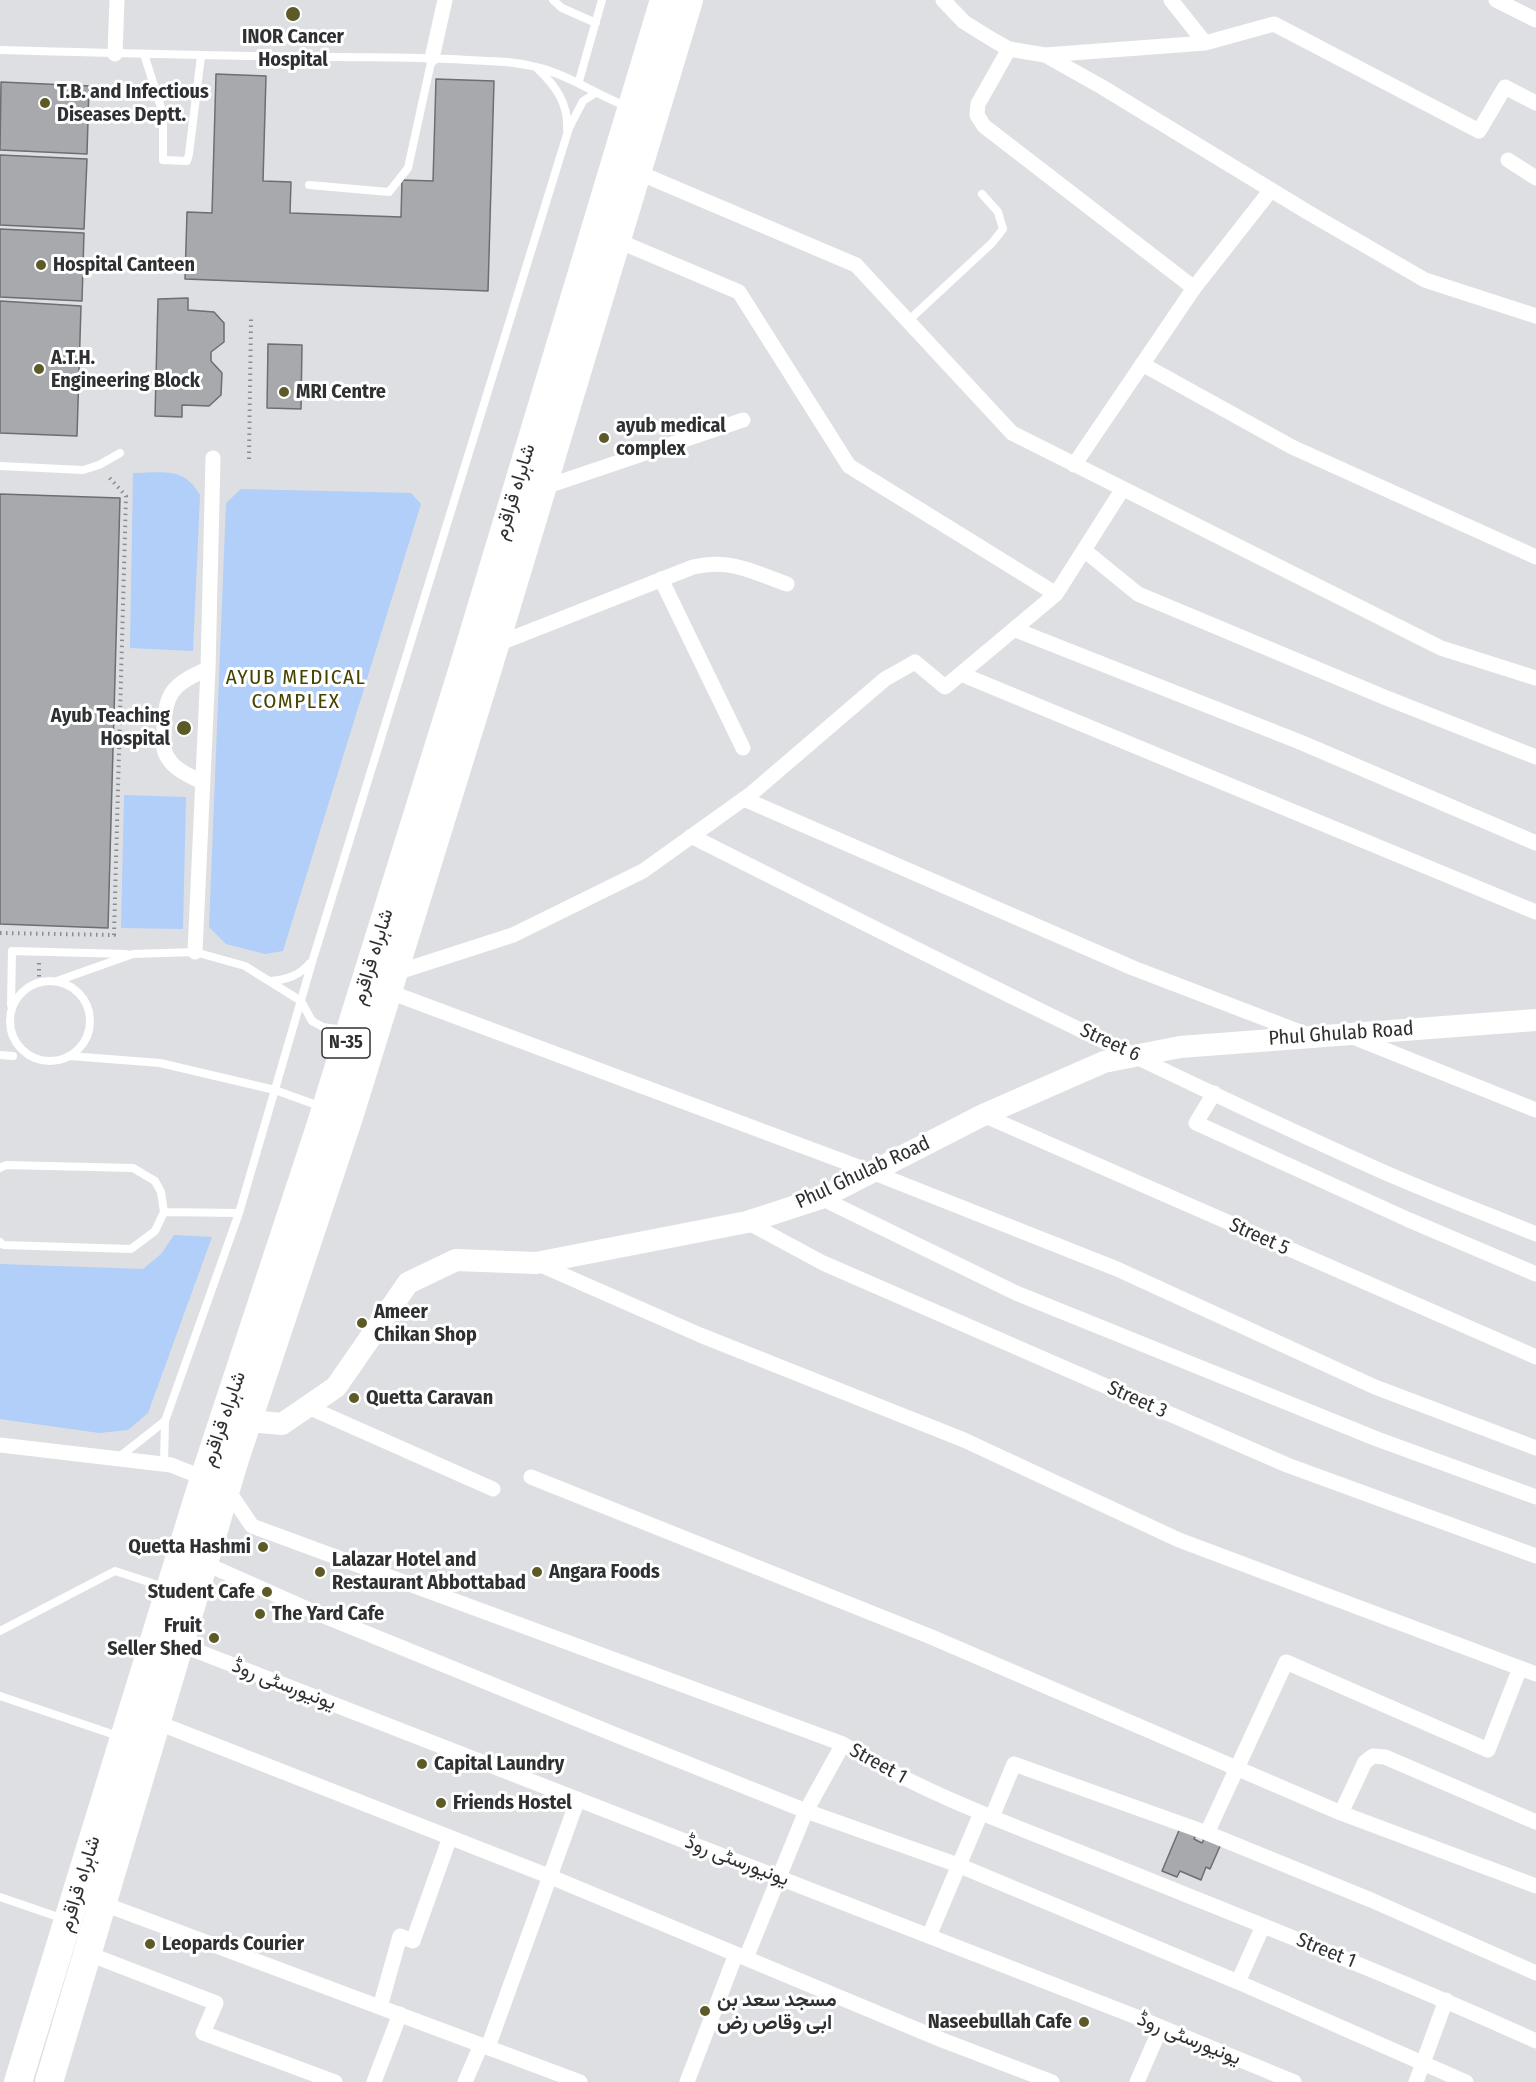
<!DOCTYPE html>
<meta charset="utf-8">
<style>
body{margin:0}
canvas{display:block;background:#dddfe2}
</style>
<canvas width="1536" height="2082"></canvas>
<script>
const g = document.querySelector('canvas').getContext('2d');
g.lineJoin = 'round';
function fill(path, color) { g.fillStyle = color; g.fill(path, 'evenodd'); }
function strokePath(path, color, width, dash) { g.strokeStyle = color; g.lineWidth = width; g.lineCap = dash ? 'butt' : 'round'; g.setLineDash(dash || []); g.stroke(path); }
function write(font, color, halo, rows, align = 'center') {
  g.font = font + ' "Fira Sans Condensed",Vazirmatn,sans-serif'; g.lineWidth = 6; g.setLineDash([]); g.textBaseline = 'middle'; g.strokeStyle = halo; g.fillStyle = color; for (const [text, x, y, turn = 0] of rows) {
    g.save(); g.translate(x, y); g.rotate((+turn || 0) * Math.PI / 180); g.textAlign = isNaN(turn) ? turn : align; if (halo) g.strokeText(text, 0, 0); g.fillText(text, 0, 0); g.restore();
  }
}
fill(new Path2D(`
 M133,473C162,473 184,466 200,495L193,651L130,648Z
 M241,489L411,493L421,504L283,951L265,954L226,944L209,927L226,503Z
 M124,795L186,797L183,929L121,928Z
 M174,1235L212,1237L148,1413L128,1430L99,1433L0,1419V1264L143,1269L161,1254Z`), '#b1cff9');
const building = new Path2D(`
 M216,74L266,76L263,181L291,182L290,213L401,217L402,180L433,181L436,79L494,81L488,291L185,279L187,212L212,213Z
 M1,82L89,86L87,154L0,150Z
 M0,155L87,159L84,229L0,225Z
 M0,229L84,233L82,301L0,297Z
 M188,298V310L214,312L224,323V342L211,352V361L222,373L221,395L209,406L182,405V417L155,416L158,299Z
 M0,301L81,306L77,436L0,433Z
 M268,344L302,345L301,409L267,408Z
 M0,494L120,498L108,928L0,924Z
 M1180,1828L1196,1835L1194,1839L1202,1843L1205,1837L1221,1844L1210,1869L1206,1867L1201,1880L1180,1871L1177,1877L1162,1871Z`);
fill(building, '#a7a9ac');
strokePath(building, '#6c6e71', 1.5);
strokePath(new Path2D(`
 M249,459L251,319
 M115,717H148
 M0,933L114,935L126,496L107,475
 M39,963V983`), '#8b8d8f', 4, [1.5, 4.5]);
strokePath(new Path2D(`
 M553,0L562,8L596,23
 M0,50C109,53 218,56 327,57C374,57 421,57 468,60C490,61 514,61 536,67C569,75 595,94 626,106
 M144,54L163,114V160L187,161L189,154L201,56
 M537,68C555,85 569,104 567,130
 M579,81L602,0
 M309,185L389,192L408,168L432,58
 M908,321L992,243L1003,229L998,212L982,194
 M0,466L83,470L99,465L120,453
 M57,981L133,954L195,952L245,966L301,1001L312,1021L323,1027L344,1030
 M269,981C286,980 299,976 310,963
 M10 1021a40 40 0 1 1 80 0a40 40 0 1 1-80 0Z
 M11,1005L12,951L126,954
 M0,1055L13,1056
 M70,1056L160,1063L275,1090L322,1107
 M0,1168L6,1165L133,1168L155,1181L161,1192L164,1212L155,1231L131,1249L3,1245L0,1242
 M164,1212L239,1213
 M118,1458L165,1421
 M164,1464L165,1421L239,1213L313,959L569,128L583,101L594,94
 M0,1631L115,1571L164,1587
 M0,1696L118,1736
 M0,1897L64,1919`), '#fff', 8);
strokePath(new Path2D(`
 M943,0L964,22L993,40L1009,49L1045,55L1102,87L1309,213L1425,280L1536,316
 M1171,0L1205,43L1274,24L1479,131L1505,87L1536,103
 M1496,0L1536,20
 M1009,49L978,104L977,115L984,126L1194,288
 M115,54L117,0
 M1045,55L1205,43
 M432,58L445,0
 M1508,160L1536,178
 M637,172L856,265L1012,433L1441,648L1536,678
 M616,240L739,292L849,466L1056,594
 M1142,364L1292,447L1536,557
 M1074,465L1194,288L1271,190
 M542,488L743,420
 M1084,550L1138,594L1384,697L1536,757
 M661,579L743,748
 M1016,630L1300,742L1536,843
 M495,645L693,567C730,558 753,572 787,584
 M961,674L1536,912
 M202,782C190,776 175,770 168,758C162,750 163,740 164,731C164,694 173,683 208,669
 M744,799L1133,968L1308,1035
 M691,836C919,951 1147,1066 1379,1170C1431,1193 1484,1213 1536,1234
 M195,952L208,669L213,458
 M392,974L513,935L643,871L752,793L885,679L915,662L945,687L1056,594L1122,490
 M387,991L872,1172L1117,1269L1375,1387L1536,1448
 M1353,1037L1536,1110
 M1214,1093L1196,1123L1409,1220L1536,1274
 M983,1115L1536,1357
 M821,1198L1016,1293L1377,1439L1536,1497
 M747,1222L823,1263L1287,1465L1536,1556
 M536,1263L700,1335L964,1440L1179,1540L1536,1674
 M308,1407L493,1489
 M0,1445L171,1465L204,1478
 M531,1477L929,1636L1341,1813L1536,1886
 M227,1489L252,1526L843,1744C925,1795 1018,1827 1107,1863C1251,1921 1395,1977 1536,2041
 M204,1563L312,1611L616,1735L806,1811L958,1865L1238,1982L1263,1926
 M179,1644L1134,2016L1294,2082
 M156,1722L551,1877L942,2040L1052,2082
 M1341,1813L1365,1762L1373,1756L1385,1757L1536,1822
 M992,1817L1014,1764L1207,1833L1371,1900L1536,1973
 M1207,1833L1286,1662L1488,1750L1520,1668
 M104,1904L580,2082
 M929,1936L981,1813
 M89,1954L216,2003L203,2033L335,2082
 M746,1958L806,1811L843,1744
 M1238,1982L1466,2082
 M380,2007L400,1936L413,1941L450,1837
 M488,2047L578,1799
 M374,2082L400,2014
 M465,2082L481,2045
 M687,2082L736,1954
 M1137,2082L1161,2027
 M1416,2082L1446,2000`), '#fff', 15);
strokePath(new Path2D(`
 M249,1421L282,1424L336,1387L408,1283L456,1260L536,1263L747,1222L821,1198L983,1115L1104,1062L1180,1047L1536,1020`), '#fff', 22);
strokePath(new Path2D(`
 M18,2082L204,1478L320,1127L463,668L664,0
 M49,2082L235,1459L349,1117L485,678L689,0`), '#fff', 28);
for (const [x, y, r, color] of [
 [293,14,8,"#5c5b28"],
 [45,103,6,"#5c5b28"],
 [41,265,6,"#5c5b28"],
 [39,369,6,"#5c5b28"],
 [284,392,6,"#5c5b28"],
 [604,438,6,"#5c5b28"],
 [184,728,8,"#5c5b28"],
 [362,1323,6,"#5c5b28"],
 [354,1398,6,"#5c5b28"],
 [263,1547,6,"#5c5b28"],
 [320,1572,6,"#5c5b28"],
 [537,1572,6,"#5c5b28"],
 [267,1592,6,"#5c5b28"],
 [260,1614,6,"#5c5b28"],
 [214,1638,6,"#5c5b28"],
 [422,1764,6,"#5c5b28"],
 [441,1803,6,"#5c5b28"],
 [150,1944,6,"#5c5b28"],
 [705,2011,6,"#5c5b28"],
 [1084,2022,6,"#5c5b28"]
]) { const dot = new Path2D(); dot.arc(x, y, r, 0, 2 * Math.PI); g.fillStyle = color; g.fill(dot); strokePath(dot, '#fff', 2); }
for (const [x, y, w] of [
 [346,1043,48]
]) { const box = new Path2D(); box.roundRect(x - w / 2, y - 15, w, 30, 4.5); g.fillStyle = '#fff'; g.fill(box); strokePath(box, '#2f3031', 1.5); }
write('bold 18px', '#2f3031', null, [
 ["N-35",346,1043]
]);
write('bold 20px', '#2f3031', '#fff', [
 ["INOR Cancer",293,37,"center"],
 ["Hospital",293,60,"center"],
 ["T.B. and Infectious",57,92],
 ["Diseases Deptt.",57,115],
 ["Hospital Canteen",53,265],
 ["A.T.H.",51,358],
 ["Engineering Block",51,381],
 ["MRI Centre",296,392],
 ["ayub medical",616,426],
 ["complex",616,449],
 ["Ayub Teaching",170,716,"right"],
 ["Hospital",170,739,"right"],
 ["Ameer",374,1312],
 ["Chikan Shop",374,1335],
 ["Quetta Caravan",366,1398],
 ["Quetta Hashmi",251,1547,"right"],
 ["Lalazar Hotel and",332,1560],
 ["Restaurant Abbottabad",332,1583],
 ["Angara Foods",549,1572],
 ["Student Cafe",255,1592,"right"],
 ["The Yard Cafe",272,1614],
 ["Fruit",202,1626,"right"],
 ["Seller Shed",202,1649,"right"],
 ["Capital Laundry",434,1764],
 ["Friends Hostel",453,1803],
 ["Leopards Courier",162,1944],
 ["مسجد سعد بن",717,2000],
 ["ابی وقاص رض",717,2023],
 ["Naseebullah Cafe",1072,2022,"right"]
], 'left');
write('20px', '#2f3031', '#fff', [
 ["شاہراہ قراقرم",515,492,-73],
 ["شاہراہ قراقرم",373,957,-73],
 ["Phul Ghulab Road",1341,1034,-4],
 ["Street 6",1110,1043,25],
 ["Phul Ghulab Road",863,1173,-25],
 ["Street 5",1259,1237,24],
 ["Street 3",1137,1400,24],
 ["شاہراہ قراقرم",224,1419,-71],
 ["یونیورسٹی روڈ",284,1685,21],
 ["Street 1",878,1764,29],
 ["یونیورسٹی روڈ",737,1861,21],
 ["شاہراہ قراقرم",80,1884,-73],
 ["Street 1",1326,1951,22],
 ["یونیورسٹی روڈ",1189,2039,22]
]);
g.letterSpacing = '1.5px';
write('21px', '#454300', '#fff', [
 ["AYUB MEDICAL",296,678],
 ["COMPLEX",296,702]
]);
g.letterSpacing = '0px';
</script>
